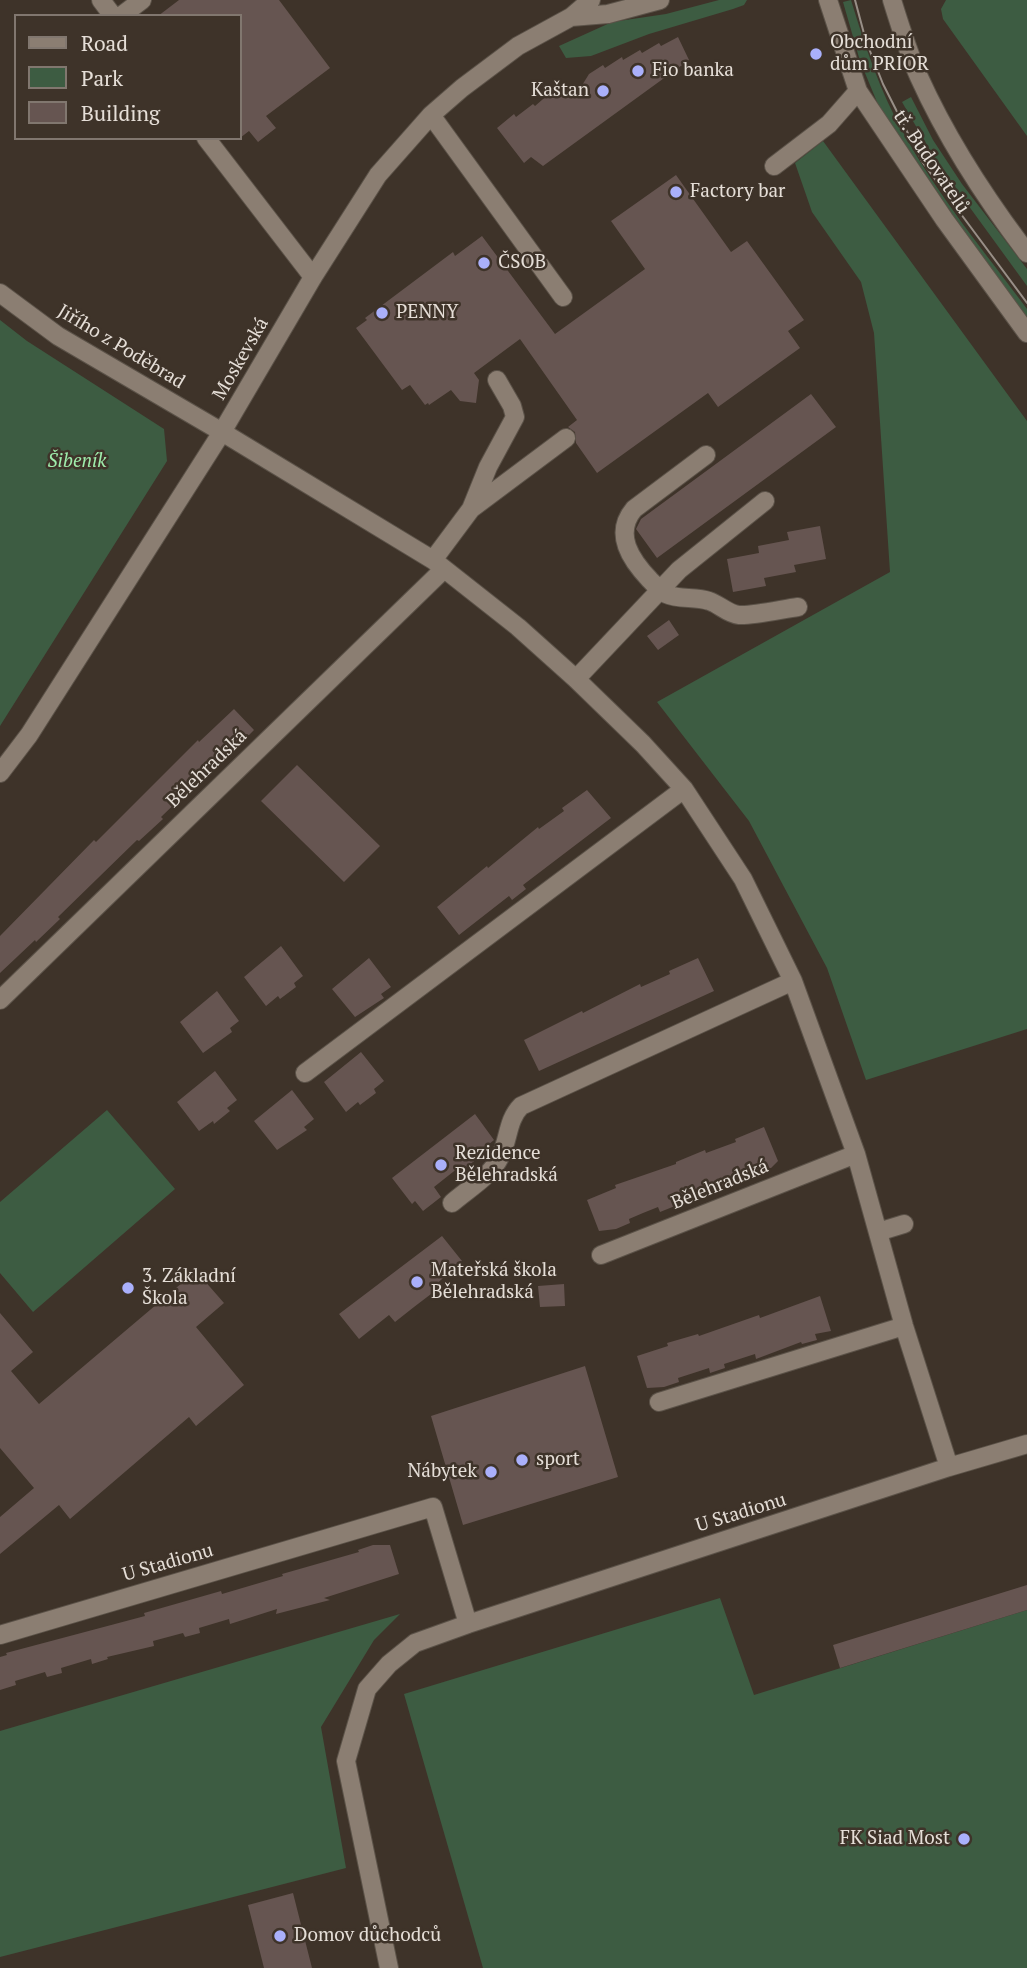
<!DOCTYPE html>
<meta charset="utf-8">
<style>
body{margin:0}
#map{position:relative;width:1027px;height:1968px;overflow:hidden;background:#3e3329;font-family:"PT Serif",serif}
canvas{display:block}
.legend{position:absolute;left:14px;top:14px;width:228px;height:126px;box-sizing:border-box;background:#3e3329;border:2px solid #81776f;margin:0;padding:9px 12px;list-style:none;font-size:21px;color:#e5ded7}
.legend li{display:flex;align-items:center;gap:14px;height:35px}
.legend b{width:35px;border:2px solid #81776f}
</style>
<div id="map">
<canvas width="1027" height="1968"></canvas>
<ul class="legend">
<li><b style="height:9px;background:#8b7e72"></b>Road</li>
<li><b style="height:19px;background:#3d5c42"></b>Park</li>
<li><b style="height:19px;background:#665551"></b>Building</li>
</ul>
</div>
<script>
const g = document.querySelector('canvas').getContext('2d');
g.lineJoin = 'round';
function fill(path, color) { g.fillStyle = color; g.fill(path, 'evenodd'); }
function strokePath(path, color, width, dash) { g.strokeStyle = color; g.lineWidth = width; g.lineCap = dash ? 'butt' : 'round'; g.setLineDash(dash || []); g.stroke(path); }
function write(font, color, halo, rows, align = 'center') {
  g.font = font + ' "PT Serif",serif'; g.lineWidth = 5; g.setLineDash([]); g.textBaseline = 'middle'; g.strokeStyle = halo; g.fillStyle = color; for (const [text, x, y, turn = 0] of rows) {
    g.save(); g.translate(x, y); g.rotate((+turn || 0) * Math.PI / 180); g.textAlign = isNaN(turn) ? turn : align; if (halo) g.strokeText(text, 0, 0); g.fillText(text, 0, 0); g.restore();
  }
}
fill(new Path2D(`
 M719,0H747L744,5L733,9L649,34L591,56L566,58L559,46L612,22L666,14Z
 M851,0C865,46 880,92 904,134C938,196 985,252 1027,309V325L882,114L860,61L843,2Z
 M946,0H1027V136L943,19L941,9Z
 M911,97L933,140L962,184L1027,269V286L936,161L902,102Z
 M823,141L1027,421V1029L866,1080L827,968L749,821L657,702L890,572L874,333L861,282L812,212L795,163Z
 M0,320L27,341L164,429L167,461L0,726Z
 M107,1110L175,1189L33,1312L0,1273V1202Z
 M720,1598L754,1695L1027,1610V1968H483L404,1694Z
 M400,1614L374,1640L321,1727L346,1868L0,1957V1731Z`), '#3d5c42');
fill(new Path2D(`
 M179,0H279L330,68L266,116L276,128L258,142L249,131L240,138V16H158Z
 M678,37L689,60L543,166L531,157L524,163L497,128L514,114L516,117L533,104L535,106L550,93L552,96L565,88L575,90L581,87L589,74L603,65L605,68L622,57L623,60L640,50L642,53L659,43L661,46Z
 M676,175L731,252L747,241L804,320L788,331L800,348L718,407L708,393L597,473L576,443L575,432L568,427L577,420L520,339L474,373L479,380L476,403L460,401L451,390L429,405L428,403L425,405L410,385L402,390L356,328L367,320L365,318L453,252L455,256L482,236L555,334L645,269L611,221Z
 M811,394L836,427L657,558L636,529L641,519Z
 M820,526L826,559L794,565L796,572L764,578L766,586L733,592L727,559L759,553L758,546L789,540L787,532Z
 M669,620L679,635L658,650L647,636Z
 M234,709L254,730L242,742L241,740L161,817L163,819L139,841L137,840L58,917L60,919L36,942L35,940L0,973V936L94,840L96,842L198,740L199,742Z
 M297,765L380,846L344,882L261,801Z
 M587,790L611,818L523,885L526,889L512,900L509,896L459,935L437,907L487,866L488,868L538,827L539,829L564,811L562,808Z
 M281,946L303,976L294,983L296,987L280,999L278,996L266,1006L244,977Z
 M369,958L391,987L381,994L384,998L355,1017L332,989Z
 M698,958L714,991L539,1071L524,1040L582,1011L583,1013L640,984L641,987L670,974L669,971Z
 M217,991L239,1021L230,1028L232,1032L203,1053L180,1022Z
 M361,1052L384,1081L374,1089L376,1093L360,1105L358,1102L346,1112L324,1082Z
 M215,1071L237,1100L227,1108L230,1111L214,1124L213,1121L199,1131L177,1102Z
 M292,1090L314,1119L304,1127L307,1130L277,1150L254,1121Z
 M475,1114L494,1140L483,1149L486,1152L473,1162L461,1171L458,1168L434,1187L441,1197L423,1211L415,1201L412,1204L392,1178Z
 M764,1127L778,1161L771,1168L734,1181L705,1194L703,1190L688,1196L673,1201L675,1206L660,1212L658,1207L643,1213L629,1219L630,1223L616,1229L599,1231L587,1200L616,1188L615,1185L676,1164V1162L705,1150L706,1153L736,1142L735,1139Z
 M442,1236L462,1261L432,1288L435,1291L414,1307L395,1322L389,1315L359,1339L339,1314Z
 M196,1271L224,1303L196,1327L244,1385L196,1426L189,1417L70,1519L59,1505L0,1554V1517L34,1488L0,1448V1313L33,1352L11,1371L39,1404Z
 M564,1284L565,1306L540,1307L538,1286Z
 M820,1296L831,1331L815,1334L817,1340L802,1344L801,1342L756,1359L755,1354L724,1364L725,1368L710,1373L709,1368L678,1378L679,1382L664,1387L647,1388L637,1356L668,1346L667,1343L698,1334L699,1336L759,1315L760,1318Z
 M585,1366L618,1477L463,1525L431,1416Z
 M373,1545H390L399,1574L324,1598L330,1600L276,1614L277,1609L230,1624L229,1619L199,1628L200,1633L185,1637L183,1633L153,1641L154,1646L107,1657L108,1659L92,1664L91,1659L61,1668L62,1673L47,1677L45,1672L15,1681L16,1685L0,1690V1657L7,1655L6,1653L145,1616L144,1613L221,1591L222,1594L283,1576L282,1574L359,1552L358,1550Z
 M1027,1585V1610L840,1668L833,1645Z
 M293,1893L312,1968H264L248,1905Z`), '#665551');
const minor = new Path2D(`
 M101,0L113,16
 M828,0L858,91L944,219L1027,333
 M892,0C900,26 908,52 919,77C947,139 986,199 1027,253
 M121,16L142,0
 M571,17L608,14L660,0
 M431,115L563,297
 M206,138L313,277
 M774,166L829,124L858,91
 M0,293L58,336L222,432L433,560L518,627L576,679L643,744L684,789L743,879L793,981L856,1154L904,1326L949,1467
 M706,455L634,509C613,534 631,560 650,580C655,585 660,591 666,594C679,600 696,596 709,601C719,604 728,614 739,615C753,616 783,609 798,607
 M471,509L566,438
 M433,560L471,509L488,467L515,417L512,406L497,380
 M576,679L679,570L765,501
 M0,773L29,735L222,432L313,277L378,175L431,115L462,88L518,46L571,17L591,0
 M0,1000L444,569
 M305,1073L684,789
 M452,1203C468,1189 491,1176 500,1157C509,1140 507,1120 521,1106L793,981
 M878,1232L904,1224
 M601,1255L856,1154
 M659,1402L904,1326
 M0,1635L433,1507L468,1624
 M389,1968L346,1761L367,1689L389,1664L415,1643L468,1624L949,1467L1027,1444`);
strokePath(minor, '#5b5248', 20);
strokePath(minor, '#8b7e72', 18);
strokePath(new Path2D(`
 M855,0L866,41L883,84L923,163L1027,303`), '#988f87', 2);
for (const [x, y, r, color] of [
 [816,54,7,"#aab0fb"],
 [638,71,7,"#aab0fb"],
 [603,91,7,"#aab0fb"],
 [676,192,7,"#aab0fb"],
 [484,263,7,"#aab0fb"],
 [382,313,7,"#aab0fb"],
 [441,1165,7,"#aab0fb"],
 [417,1282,7,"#aab0fb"],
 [128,1288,7,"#aab0fb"],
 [522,1460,7,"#aab0fb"],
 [491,1472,7,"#aab0fb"],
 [964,1839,7,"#aab0fb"],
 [280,1936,7,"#aab0fb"]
]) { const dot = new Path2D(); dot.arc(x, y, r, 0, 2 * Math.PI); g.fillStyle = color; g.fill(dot); strokePath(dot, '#3e3329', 2.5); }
write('19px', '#e5ded7', '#3e3329', [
 ["Obchodní",830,43],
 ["dům PRIOR",830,65],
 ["Fio banka",652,71],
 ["Kaštan",589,91,"right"],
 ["Factory bar",690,192],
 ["ČSOB",498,263],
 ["PENNY",396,313],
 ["Rezidence",455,1154],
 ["Bělehradská",455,1176],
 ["Mateřská škola",431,1271],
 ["Bělehradská",431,1293],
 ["3. Základní",142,1277],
 ["Škola",142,1299],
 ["sport",536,1460],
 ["Nábytek",477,1472,"right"],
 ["FK Siad Most",950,1839,"right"],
 ["Domov důchodců",294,1936]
], 'left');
write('19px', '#e5ded7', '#3e3329', [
 ["tř. Budovatelů",931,162,56],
 ["Jiřího z Poděbrad",121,347,31],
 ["Moskevská",241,359,-60],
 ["Bělehradská",207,769,-44],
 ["Bělehradská",720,1185,-22],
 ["U Stadionu",741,1513,-17],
 ["U Stadionu",168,1563,-16]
]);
write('italic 19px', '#9fedac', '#3e3329', [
 ["Šibeník",77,462]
]);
</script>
